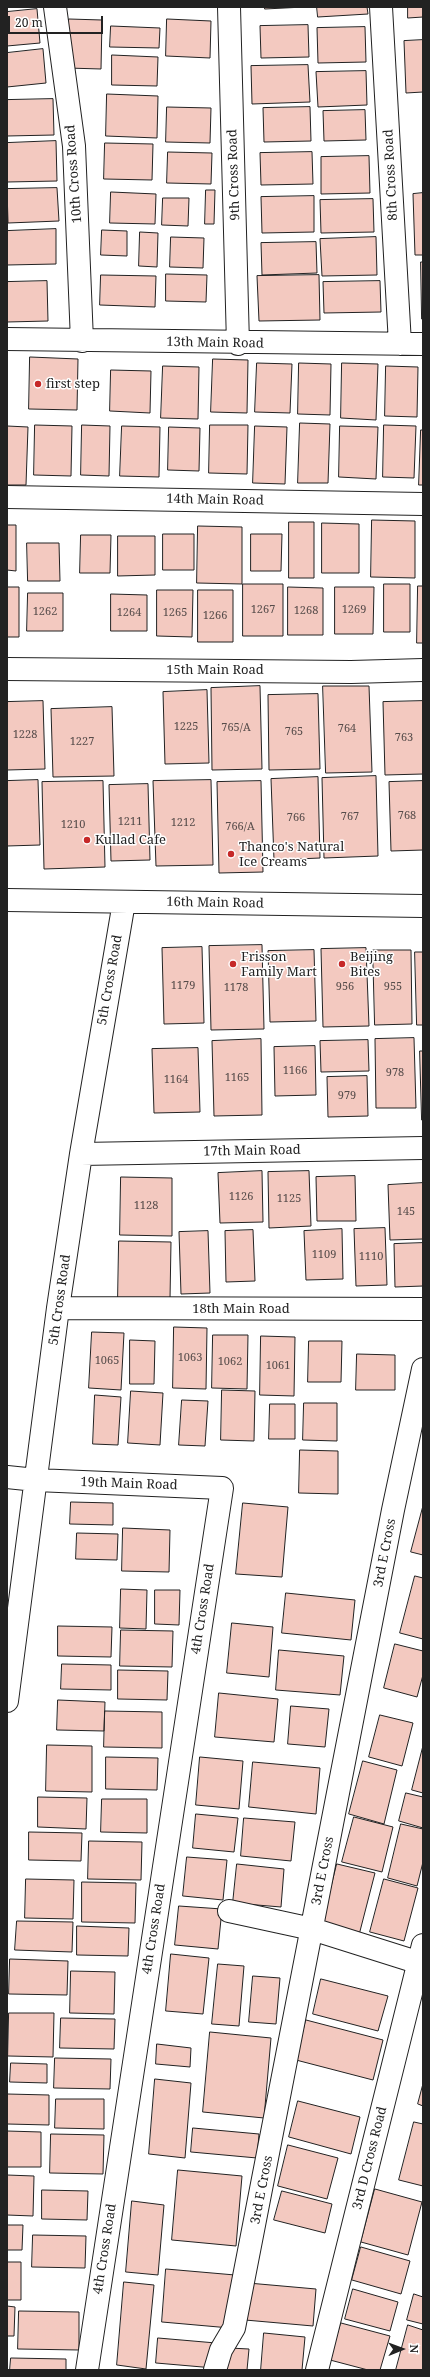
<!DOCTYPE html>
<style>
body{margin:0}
#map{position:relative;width:430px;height:2377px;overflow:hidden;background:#fff;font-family:"Noto Serif",serif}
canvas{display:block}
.frame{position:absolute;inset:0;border:8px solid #222;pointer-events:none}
.north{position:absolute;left:382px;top:2329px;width:40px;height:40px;-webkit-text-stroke:3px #fff;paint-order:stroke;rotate:89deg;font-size:11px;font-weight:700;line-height:16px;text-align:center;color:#222}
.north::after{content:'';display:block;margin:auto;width:14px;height:18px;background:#222;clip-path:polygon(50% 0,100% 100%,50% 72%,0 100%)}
.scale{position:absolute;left:8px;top:16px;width:95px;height:18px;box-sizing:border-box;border:2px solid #222;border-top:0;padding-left:5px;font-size:12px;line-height:14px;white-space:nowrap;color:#222;-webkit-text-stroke:3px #fff;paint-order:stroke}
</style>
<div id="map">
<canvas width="430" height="2377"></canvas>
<div class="frame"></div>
<div class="north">N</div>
<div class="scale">20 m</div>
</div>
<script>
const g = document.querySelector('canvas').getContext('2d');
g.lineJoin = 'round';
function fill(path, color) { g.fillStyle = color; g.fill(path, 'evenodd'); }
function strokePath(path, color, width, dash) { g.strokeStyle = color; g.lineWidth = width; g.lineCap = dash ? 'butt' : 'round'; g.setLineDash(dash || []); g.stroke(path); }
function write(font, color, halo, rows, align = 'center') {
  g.font = font + ' "Noto Serif",serif'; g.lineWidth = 3; g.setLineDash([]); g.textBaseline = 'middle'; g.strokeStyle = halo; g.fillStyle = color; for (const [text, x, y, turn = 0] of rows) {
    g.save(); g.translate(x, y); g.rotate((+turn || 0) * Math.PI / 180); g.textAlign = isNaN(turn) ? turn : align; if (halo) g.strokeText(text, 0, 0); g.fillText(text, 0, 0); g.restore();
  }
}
const building = new Path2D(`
 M265,7H304L265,9Z
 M317,7H367L368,14L318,17Z
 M408,7H423V17L408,18Z
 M37,9L40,43L7,46V12Z
 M69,19L102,20L101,69L67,68Z
 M167,19L211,21L210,58L166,56Z
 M308,25L309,57L261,58L260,26Z
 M111,26L160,28L159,48L110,47Z
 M365,27L366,62L318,63L317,28Z
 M423,40V92L406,93L404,41Z
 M43,49L46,83L7,87V53Z
 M112,55L158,57L157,86L112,85Z
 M308,65L310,102L252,104L251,66Z
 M366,71L367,105L318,107L316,72Z
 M107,94L158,96L157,138L106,136Z
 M53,99L54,135L7,136V100Z
 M167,107L211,108L210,143L166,142Z
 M310,107L311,141L264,142L263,108Z
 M365,110L366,140L324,141L323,111Z
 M56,141L57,181L7,182V143Z
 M105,143L153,144L152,180L104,179Z
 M168,152L212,153L211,184L167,183Z
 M312,152L313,184L261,185L260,153Z
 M369,156L370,193L321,194V157Z
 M57,188L59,221L8,223L7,189Z
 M206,190H215L214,224H205Z
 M111,192L156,194L155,224L110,223Z
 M423,193V255H415L413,194Z
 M314,196V232L262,233L261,197Z
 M163,198H189L188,226L162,225Z
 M373,199L374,232L321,233L320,200Z
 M56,229V264L7,265V231Z
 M102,230L127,231V256L101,255Z
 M140,232L158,233L157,267L139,266Z
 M171,237L204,238L203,268L170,267Z
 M376,237L377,275L322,276L320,239Z
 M316,242L317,273L262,275L261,243Z
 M421,262H423V319H422Z
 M166,274L207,275L206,302L166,301Z
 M101,275L156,276L155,307L100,305Z
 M319,275L320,320L259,321L257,276Z
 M47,281L48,321L7,322V282Z
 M380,281L381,312L324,313L323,282Z
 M30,357L78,359L77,410L29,409Z
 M213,359L248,360L247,413L211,412Z
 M257,363L292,364L290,413L255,412Z
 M299,363L331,364L330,415L298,414Z
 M342,363L378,364L376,420L341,418Z
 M163,366L199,367L198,419L161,418Z
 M386,366L418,367L417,417L385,416Z
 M111,370L151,371L150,413L110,411Z
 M300,423L330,424L328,483H298Z
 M35,425L72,426L71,476L34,475Z
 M82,425L110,426L109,476L81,475Z
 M210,425H248L247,474L209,473Z
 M384,425L416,426L414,478L383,477Z
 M7,426L28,427L26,485H7Z
 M122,426L160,427L159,477L120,476Z
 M255,426L287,427L285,484L253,483Z
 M340,426L378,427L376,479L339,477Z
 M169,427L200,428L199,471L168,470Z
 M421,430H423V485H419Z
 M372,520L415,521V578L371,577Z
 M289,522H314V578H289Z
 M322,523L359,524V573H322Z
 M7,525H16V571L7,570Z
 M198,526L242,527V584L197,583Z
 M163,534H194V570H163Z
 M251,534H282L281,571H251Z
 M81,535H111L110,573H80Z
 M118,536H155V575L118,576Z
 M27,543H59L60,581H28Z
 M243,584H283V636H243Z
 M384,584H410V632H384Z
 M418,586H423V643H417Z
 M7,587H19V637H7Z
 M288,587L323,588V635H288Z
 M335,587H374L373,634H335Z
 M157,590H193L192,637L157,636Z
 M198,590H233V642H198Z
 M28,593H63V631H27Z
 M111,594L147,595V631H111Z
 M260,686L262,769L212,770L211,688Z
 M323,686H369L372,772L326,773Z
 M207,690L209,763L165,764L163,692Z
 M318,694L320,769L269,770L268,695Z
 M43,701L45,769L7,770V702Z
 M423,701V774L385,775L383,702Z
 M112,707L114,776L53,777L51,709Z
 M376,776L378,856L324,858L322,778Z
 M318,777L320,858L274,860L271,779Z
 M38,780L40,845L7,846V781Z
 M211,780L213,865L156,866L153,781Z
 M103,781L105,867L44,869L42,782Z
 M261,781L263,872L219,873L217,782Z
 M423,781V850L391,851L389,782Z
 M148,784L150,860L111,861L109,785Z
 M262,945L264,1029L211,1030L209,946Z
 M202,947L204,1023L164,1024L162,948Z
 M366,948L369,1026L323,1027L321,949Z
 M314,950L316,1021L270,1022L268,951Z
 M373,950H411L412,1024L375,1025Z
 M415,952H423V1025H417Z
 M414,1038L416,1108H376L375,1039Z
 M261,1039L262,1115L214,1116L212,1041Z
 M368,1040L369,1071L321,1072L320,1041Z
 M315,1046L316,1095L275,1096L274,1047Z
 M198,1048L200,1112L154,1113L152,1049Z
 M420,1051H423V1120H422Z
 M367,1076L368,1116L328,1117L327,1077Z
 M262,1171L263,1222L220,1223L218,1173Z
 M309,1171L311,1226L269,1228L268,1172Z
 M355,1176L356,1221H317L316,1177Z
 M121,1177L172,1178V1236L120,1235Z
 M423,1183V1239L390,1240L388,1185Z
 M385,1228L387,1285L356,1286L354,1229Z
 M342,1229L343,1279L306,1280L304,1231Z
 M253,1230L255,1281L226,1282L225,1231Z
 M208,1231L210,1293L181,1294L179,1232Z
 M119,1241L171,1242L170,1299L118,1298Z
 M423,1243V1286L395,1287L394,1244Z
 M174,1327L207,1328L206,1389L173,1388Z
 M92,1332L124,1333L121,1390L89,1388Z
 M213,1335H248L247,1389L212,1388Z
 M261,1336L295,1337L294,1396L260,1395Z
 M130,1340L155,1341L154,1384H130Z
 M309,1341H342L341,1382H308Z
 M357,1354L395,1355V1390H356Z
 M222,1390L255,1391L254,1441L221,1440Z
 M131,1391L163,1393L160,1445L128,1443Z
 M95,1395L121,1397L118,1445L93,1444Z
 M182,1400L208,1401L205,1446L179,1445Z
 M304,1403H337V1441L303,1440Z
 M270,1404H295V1439H269Z
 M300,1450L338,1451V1494L299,1493Z
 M71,1502L113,1503V1525L70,1524Z
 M243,1503L288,1507L282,1577L236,1574Z
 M423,1506V1555L411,1552Z
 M123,1528L170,1530L169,1572L122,1571Z
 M77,1533L118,1534L117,1560L76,1559Z
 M415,1576L423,1578V1639L400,1633Z
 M121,1589L147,1590L146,1629L120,1628Z
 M155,1590H180L179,1625L155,1624Z
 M286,1593L355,1600L351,1640L282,1633Z
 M232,1623L273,1627L269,1677L227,1673Z
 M58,1626L112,1627L111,1657L58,1656Z
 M121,1630L173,1631L172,1667L120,1666Z
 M395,1644L423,1651V1675L417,1697L384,1688Z
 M279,1650L344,1656L340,1695L276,1690Z
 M62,1664L111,1665V1690L61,1689Z
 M118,1670L168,1671L167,1700L118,1699Z
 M219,1693L278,1699L274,1742L215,1737Z
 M58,1700L105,1702L104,1731L57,1730Z
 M291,1706L329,1709L325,1747L288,1744Z
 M105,1711L162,1712V1748L104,1747Z
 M380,1715L413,1723L402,1766L369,1757Z
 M47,1745L92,1746V1792L46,1791Z
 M423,1746V1793L412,1790Z
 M106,1757L158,1758L157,1790L106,1789Z
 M200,1757L243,1761L239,1809L196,1805Z
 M363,1761L397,1770L384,1824L349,1814Z
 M253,1762L320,1768L316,1814L249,1807Z
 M406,1793L423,1797V1828L399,1821Z
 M38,1797L87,1798L86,1829L38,1827Z
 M102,1799H147V1833L101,1832Z
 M196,1814L238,1818L234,1852L193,1848Z
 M354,1817L393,1827L382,1872L342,1862Z
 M244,1818L295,1822L291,1861L241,1856Z
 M401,1824L423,1829V1862L417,1886L388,1878Z
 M29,1832L82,1833L81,1861L29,1860Z
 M89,1841L142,1842L141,1880L88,1879Z
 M187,1857L227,1860L223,1900L183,1896Z
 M237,1864L284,1869L281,1907L233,1903Z
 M337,1864L375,1873L359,1935L322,1925Z
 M26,1879L74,1880L73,1919L25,1918Z
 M384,1879L418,1888L404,1941L370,1932Z
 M82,1882L136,1883L135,1923L82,1922Z
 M179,1906L222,1909L218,1949L175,1945Z
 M17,1921L73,1922L72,1952L15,1950Z
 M77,1926L129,1928L128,1956L77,1955Z
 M171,1954L209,1958L203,2014L166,2011Z
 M10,1959L68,1961L67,1995L9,1994Z
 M218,1964L244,1966L239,2026L212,2024Z
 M71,1971L115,1972L114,2014L70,2013Z
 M253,1976L280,1978L276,2024L249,2022Z
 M321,1979L388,1996L378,2031L313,2014Z
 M9,2013H54L53,2057L8,2056Z
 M61,2018L115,2019L114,2049L60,2048Z
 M306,2020L383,2040L373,2080L296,2060Z
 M210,2032L271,2038L264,2118L203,2112Z
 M157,2044L191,2048L190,2067L156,2064Z
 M55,2058L111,2059L110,2089L54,2088Z
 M11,2063L47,2064V2083L10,2082Z
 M155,2079L191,2083L185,2158L149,2154Z
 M423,2084V2106L418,2104Z
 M7,2094L49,2095V2125L7,2124Z
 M56,2099H104V2129L55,2128Z
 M298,2101L360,2117L351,2154L289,2137Z
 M414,2122L423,2124V2186L399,2180Z
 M193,2128L259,2134L257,2158L191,2152Z
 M7,2131L41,2132V2167H7Z
 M51,2134L104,2135L103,2174L50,2173Z
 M288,2145L338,2158L327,2199L278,2186Z
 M178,2170L242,2176L236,2246L172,2240Z
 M7,2175L34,2176L33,2216L7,2215Z
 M375,2189L422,2202L408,2255L361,2242Z
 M42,2190L88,2191L87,2220L42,2219Z
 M282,2191L332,2204L325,2233L274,2220Z
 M132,2201L164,2205L158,2275L126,2272Z
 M7,2225H23L22,2250H7Z
 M33,2235L86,2236L85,2268L32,2267Z
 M361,2247L410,2261L401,2294L352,2280Z
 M7,2262H21V2300H7Z
 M166,2269L235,2275L230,2328L162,2322Z
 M124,2282L154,2285L146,2369L117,2365Z
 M248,2283L316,2289L313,2326L245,2320Z
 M353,2289L398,2302L390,2331L345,2319Z
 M414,2294L423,2297V2324L407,2320Z
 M7,2306L15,2307L14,2336H7Z
 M19,2311L79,2312V2350L18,2349Z
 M341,2323L390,2336L380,2370H368L330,2360Z
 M408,2325L423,2330V2370H396Z
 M264,2333L305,2337L302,2370H261Z
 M158,2338L216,2343L214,2368L156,2363Z
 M229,2348L249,2349L247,2370H227Z
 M11,2358L66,2359V2370H10Z`);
fill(building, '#f3c9c0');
strokePath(building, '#222', 1);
const minor = new Path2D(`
 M55,7L74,146L82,341
 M229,7L238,344
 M381,7L400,344
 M7,339L423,344
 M7,497L423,504
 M7,669L351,672L423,670
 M7,900L423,906
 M81,1154L423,1148
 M58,1308L423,1309
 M7,1477L36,1480L222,1488L87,2370
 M7,1701L58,1308L81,1154L124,902
 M229,1911L312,1929L423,1964
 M215,2370L221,2350L234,2328L393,1510L423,1369
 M317,2370L423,1945`);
strokePath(minor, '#222', 24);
strokePath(minor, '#fff', 22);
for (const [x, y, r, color] of [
 [38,384,4,"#c62828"],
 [87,840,4,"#c62828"],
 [231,854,4,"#c62828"],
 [233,964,4,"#c62828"],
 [342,964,4,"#c62828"]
]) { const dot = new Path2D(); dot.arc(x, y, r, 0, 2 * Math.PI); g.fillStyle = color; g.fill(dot); strokePath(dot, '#fff', 1.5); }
write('11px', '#564c4a', null, [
 ["1267",263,610],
 ["1269",354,610],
 ["1268",306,611],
 ["1262",45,612],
 ["1264",129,613],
 ["1265",175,613],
 ["1266",215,616],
 ["1225",186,727],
 ["765/A",236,728],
 ["764",347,729],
 ["765",294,732],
 ["1228",25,735],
 ["763",404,738],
 ["1227",82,742],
 ["768",407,816],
 ["767",350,817],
 ["766",296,818],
 ["1211",130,822],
 ["1212",183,823],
 ["1210",73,825],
 ["766/A",240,827],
 ["1179",183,986],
 ["956",345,987],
 ["955",393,987],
 ["1178",236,988],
 ["1166",295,1071],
 ["978",395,1073],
 ["1165",237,1078],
 ["1164",176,1080],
 ["979",347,1096],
 ["1126",241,1197],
 ["1125",289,1199],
 ["1128",146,1206],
 ["145",406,1212],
 ["1109",324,1255],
 ["1110",371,1257],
 ["1063",190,1358],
 ["1065",107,1361],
 ["1062",230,1362],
 ["1061",278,1366]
]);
write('13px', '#222', '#fff', [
 ["10th Cross Road",74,174,-94],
 ["9th Cross Road",234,175,-92],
 ["8th Cross Road",391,175,-93],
 ["13th Main Road",215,343,1],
 ["14th Main Road",215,500,1],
 ["15th Main Road",215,670],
 ["16th Main Road",215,903,1],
 ["5th Cross Road",110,980,-80],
 ["17th Main Road",252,1151,-1],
 ["5th Cross Road",60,1300,-82],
 ["18th Main Road",241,1309],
 ["19th Main Road",129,1484,2],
 ["3rd E Cross",385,1553,-79],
 ["4th Cross Road",203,1609,-81],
 ["3rd E Cross",323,1871,-79],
 ["4th Cross Road",154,1929,-81],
 ["3rd D Cross Road",370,2158,-76],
 ["3rd E Cross",262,2190,-79],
 ["4th Cross Road",105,2249,-81]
]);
write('13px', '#222', '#fff', [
 ["first step",46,384],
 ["Kullad Cafe",95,840],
 ["Thanco's Natural",239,847],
 ["Ice Creams",239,862],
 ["Frisson",241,957],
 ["Family Mart",241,972],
 ["Beijing",350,957],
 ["Bites",350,972]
], 'left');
</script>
